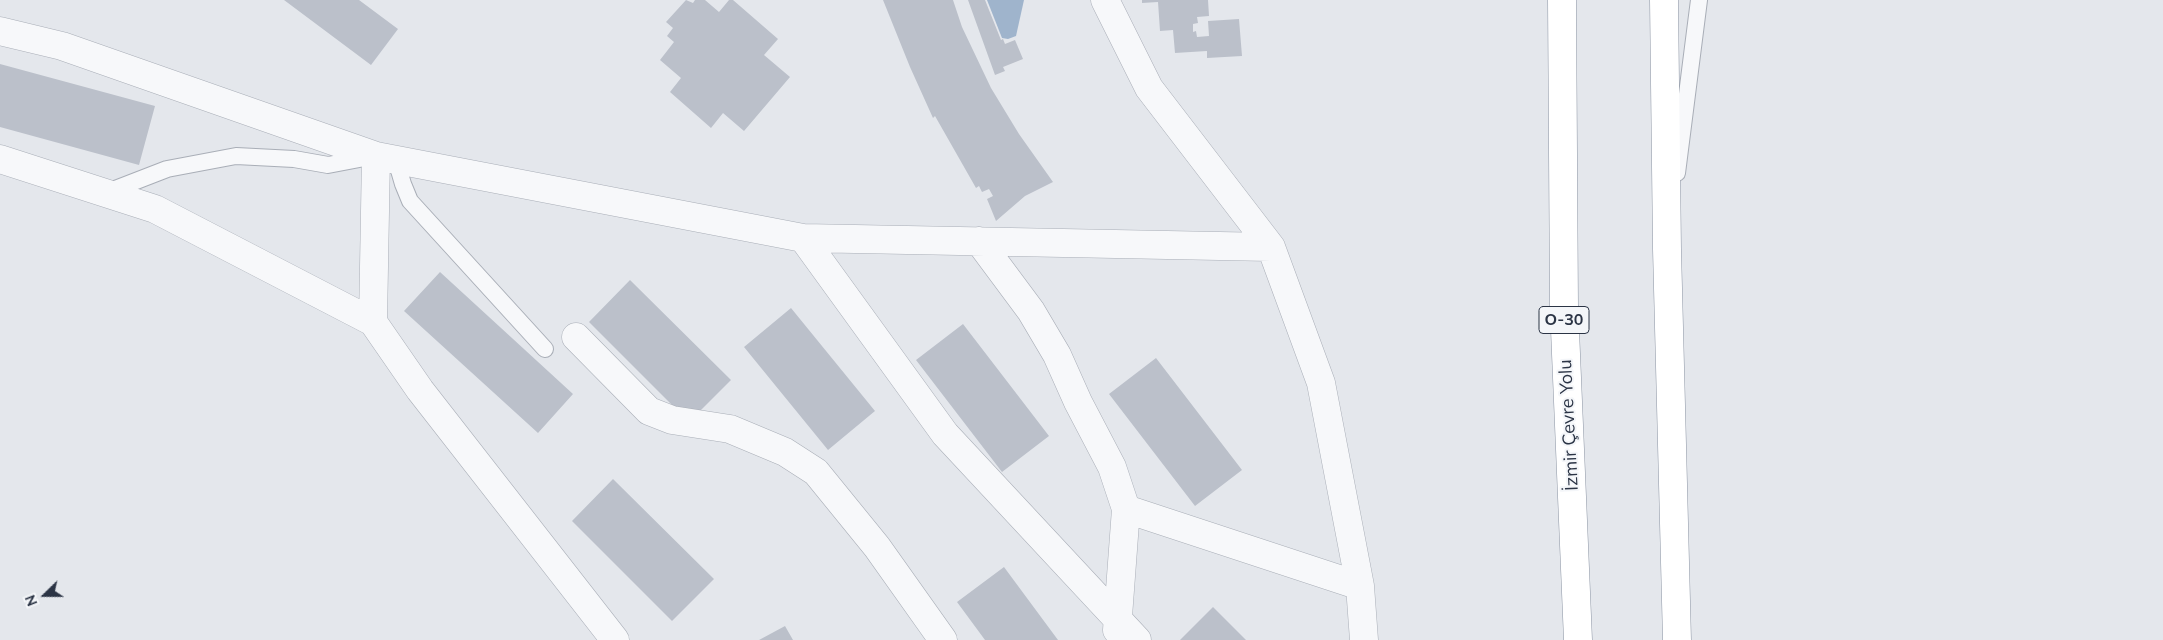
<!DOCTYPE html>
<meta charset="utf-8">
<style>
body{margin:0}
#map{position:relative;width:2163px;height:640px;overflow:hidden;background:#e4e7ec;font-family:Mulish,sans-serif}
canvas{display:block}
.north{position:absolute;left:20px;top:570px;width:50px;height:50px;-webkit-text-stroke:4px #f4f6f9;paint-order:stroke;rotate:248deg;font-size:14px;font-weight:700;line-height:20px;text-align:center;color:#2b3445}
.north::after{content:'';display:block;margin:auto;width:18px;height:22px;background:#2b3445;clip-path:polygon(50% 0,100% 100%,50% 72%,0 100%)}
</style>
<div id="map">
<canvas width="2163" height="640"></canvas>
<div class="north">N</div>
</div>
<script>
const g = document.querySelector('canvas').getContext('2d');
g.lineJoin = 'round';
function fill(path, color) { g.fillStyle = color; g.fill(path, 'evenodd'); }
function strokePath(path, color, width, dash) { g.strokeStyle = color; g.lineWidth = width; g.lineCap = dash ? 'butt' : 'round'; g.setLineDash(dash || []); g.stroke(path); }
function write(font, color, halo, rows, align = 'center') {
  g.font = font + ' Mulish,sans-serif'; g.lineWidth = 4; g.setLineDash([]); g.textBaseline = 'middle'; g.strokeStyle = halo; g.fillStyle = color; for (const [text, x, y, turn = 0] of rows) {
    g.save(); g.translate(x, y); g.rotate((+turn || 0) * Math.PI / 180); g.textAlign = isNaN(turn) ? turn : align; if (halo) g.strokeText(text, 0, 0); g.fillText(text, 0, 0); g.restore();
  }
}
fill(new Path2D(`
 M987,0H1024L1016,36L1008,39L1002,38Z`), '#9fb4cc');
fill(new Path2D(`
 M284,0H359L398,29L371,65Z
 M686,0L693,3L695,0H705L719,12L729,0H733L778,39L764,55L790,77L744,131L723,113L711,128L670,92L681,78L660,60L674,42L667,36L673,28L666,22Z
 M883,0H953L962,27L991,88L1019,134L1053,182L1025,196L996,221L987,199L993,196L989,189L982,192L979,186L976,188L935,116L933,118L910,67Z
 M968,0H985L1001,40L1003,39L1005,44L1015,40L1023,59L1003,67L1005,71L995,75Z
 M1142,0H1208L1209,16L1197,17L1198,23L1193,24V32L1196,31L1197,37L1209,36L1208,21L1239,19L1242,56L1207,58V51L1175,53L1173,30L1160,31L1158,2L1142,3Z
 M0,64L155,106L139,165L0,127Z
 M440,272L573,394L538,433L404,311Z
 M630,280L731,380L689,422L589,322Z
 M791,308L875,411L828,450L744,347Z
 M963,324L1049,436L1002,472L916,360Z
 M1156,358L1242,470L1195,506L1109,394Z
 M613,479L714,579L672,621L572,521Z
 M1004,567L1058,640H985L957,602Z
 M1213,607L1246,640H1180Z
 M785,626L793,640H759Z`), '#bbc0ca');
const lane = new Path2D(`
 M396,160L403,184L410,201L545,349
 M1677,173L1699,0
 M105,193L167,169L236,156L294,159L328,165L370,157`);
const street = new Path2D(`
 M1105,0L1149,88L1271,247L1321,383L1360,586L1364,640
 M0,31L62,46L376,156L803,238L1271,247
 M0,159L155,209L373,322L420,390L615,640
 M803,238L945,434L1137,640
 M979,241L1031,311L1057,355L1078,402L1112,467L1126,509L1117,630
 M373,322L376,156
 M576,337L649,411L672,420L730,429L785,452L816,472L877,547L943,640
 M1126,509L1360,586`);
const highway = new Path2D(`
 M1562,0L1564,306L1578,640
 M1664,0L1667,249L1677,640`);
strokePath(lane, '#a9aeb7', 18);
strokePath(street, '#a9aeb7', 29);
strokePath(highway, '#8b94a3', 29);
strokePath(lane, '#f7f8fa', 16);
strokePath(street, '#f7f8fa', 28);
strokePath(highway, '#fff', 28);
for (const [x, y, w] of [
 [1564,320,50]
]) { const box = new Path2D(); box.roundRect(x - w / 2, y - 13.5, w, 27, 4); g.fillStyle = '#f4f6f9'; g.fill(box); strokePath(box, '#2b3445', 1); }
write('bold 16px', '#2b3445', null, [
 ["O-30",1564,320]
]);
write('18px', '#2b3445', '#f4f6f9', [
 ["İzmir Çevre Yolu",1569,425,-93]
]);
</script>
